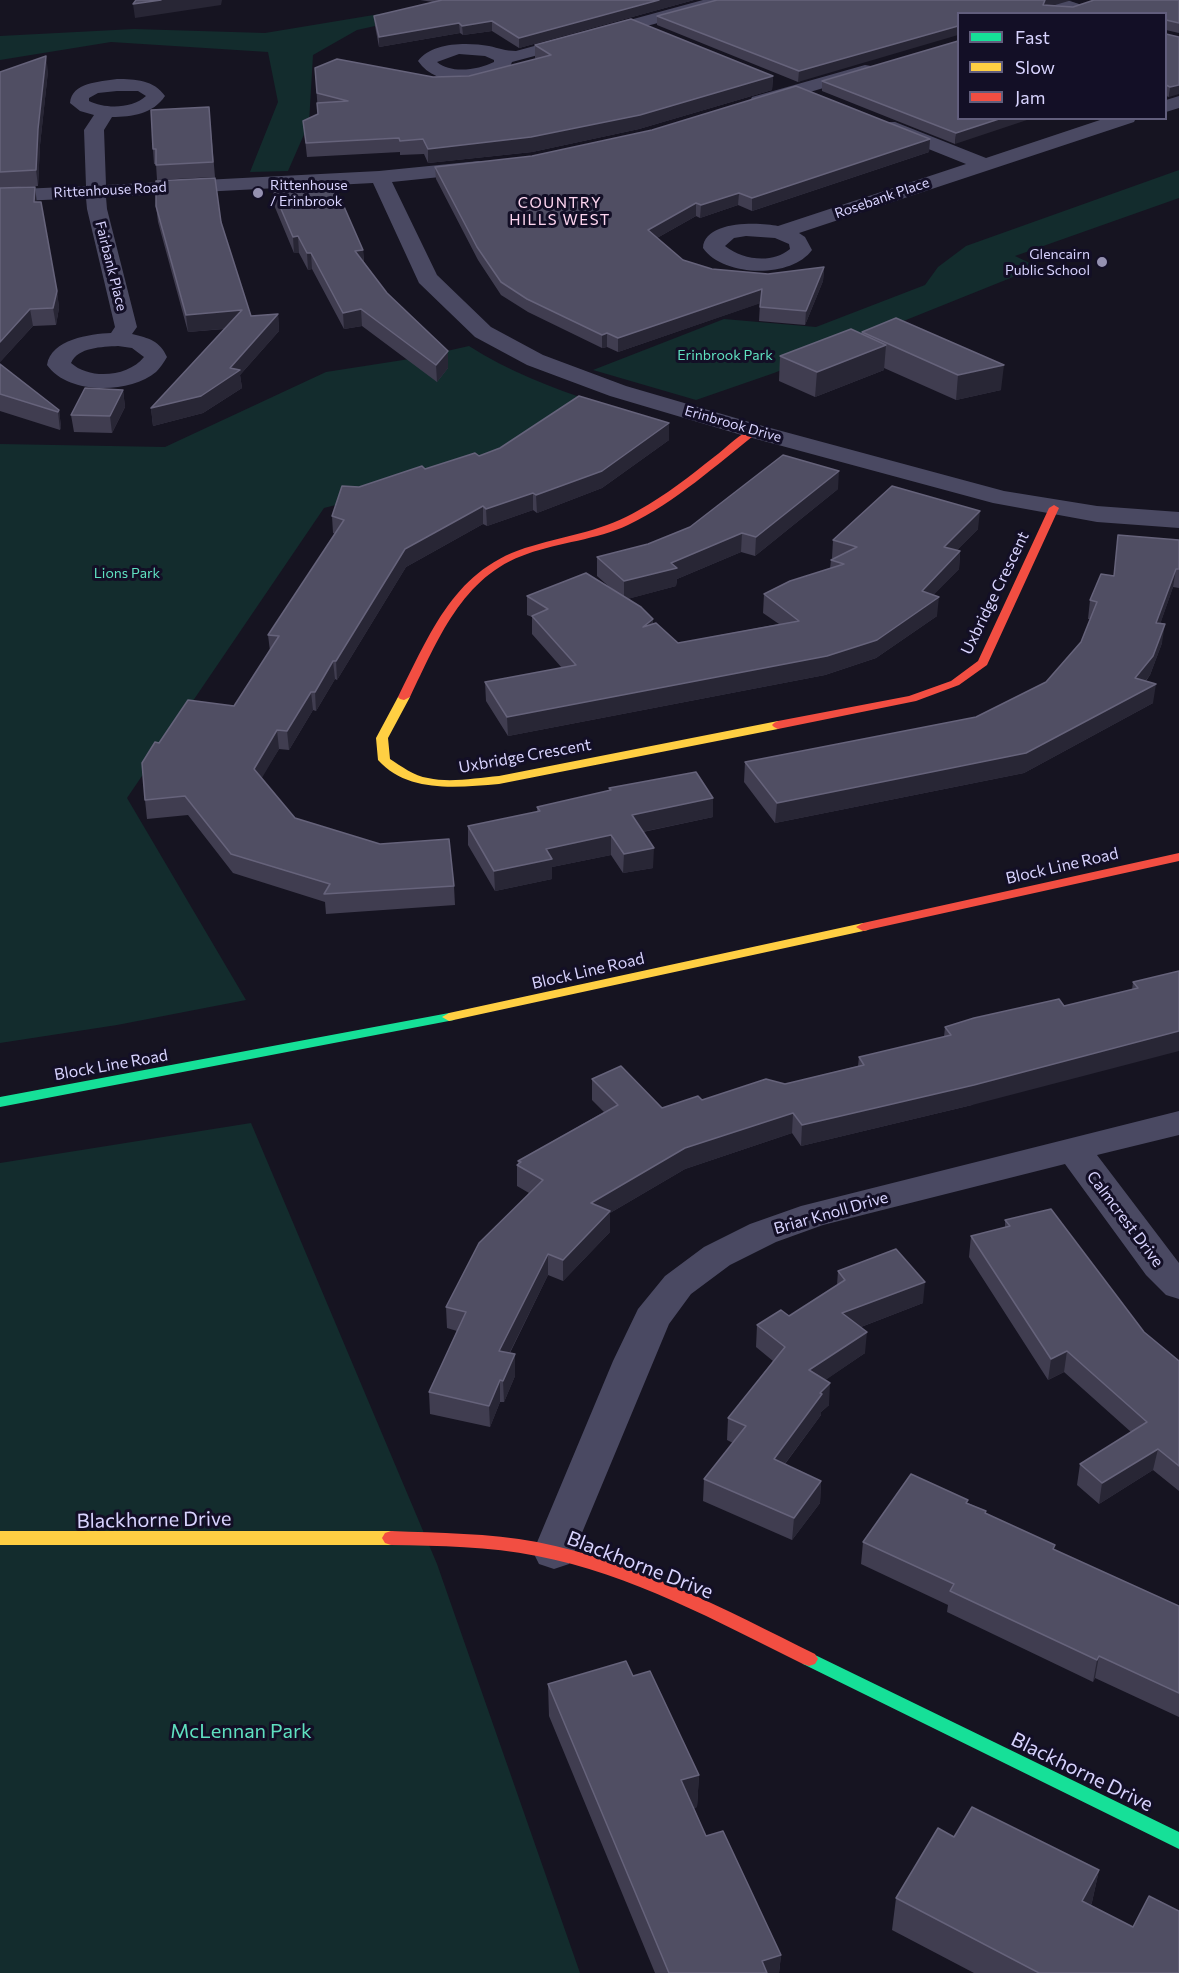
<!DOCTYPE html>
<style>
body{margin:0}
#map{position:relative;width:1179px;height:1973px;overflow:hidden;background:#161421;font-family:Commissioner,sans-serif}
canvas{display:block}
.legend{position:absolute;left:957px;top:12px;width:210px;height:108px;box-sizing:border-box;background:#130f26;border:2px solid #625e7d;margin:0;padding:8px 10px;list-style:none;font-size:18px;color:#d9d4ff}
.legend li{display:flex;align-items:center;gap:12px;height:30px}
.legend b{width:30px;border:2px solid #625e7d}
</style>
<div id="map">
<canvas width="1179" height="1973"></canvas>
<ul class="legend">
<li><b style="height:8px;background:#16e098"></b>Fast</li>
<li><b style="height:8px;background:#ffcf43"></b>Slow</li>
<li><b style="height:8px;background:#f24e42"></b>Jam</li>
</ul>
</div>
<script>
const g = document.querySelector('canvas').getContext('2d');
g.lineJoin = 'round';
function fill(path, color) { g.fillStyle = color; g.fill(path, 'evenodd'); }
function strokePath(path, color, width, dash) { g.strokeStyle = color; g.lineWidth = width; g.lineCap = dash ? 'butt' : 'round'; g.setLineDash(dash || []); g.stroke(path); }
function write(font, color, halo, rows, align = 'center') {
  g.font = font + ' Commissioner,sans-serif'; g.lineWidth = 6; g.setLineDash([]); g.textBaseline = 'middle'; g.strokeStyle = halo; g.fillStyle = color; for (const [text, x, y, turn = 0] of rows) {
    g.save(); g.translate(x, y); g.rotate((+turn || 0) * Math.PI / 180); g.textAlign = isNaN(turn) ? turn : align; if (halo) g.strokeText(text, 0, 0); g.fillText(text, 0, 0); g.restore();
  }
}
fill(new Path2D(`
 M422,7L420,16L357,30L313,55L309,123L288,171L250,172L278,102L268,52L111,42L0,60V36L134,29L265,33Z
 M1179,170V198L1015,256L1038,267L774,373L696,400L593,370L724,319L816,327L925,285L938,267L966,246Z
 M469,346C508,371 550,387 594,402L503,462L324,508L127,798L246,1000L117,1025L0,1043V444L165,447L326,372L416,358Z
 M251,1123L437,1564L580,1973H0V1163Z`), '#132c2d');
fill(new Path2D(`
 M703,0H732L729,4L512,62L509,69C482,82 438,90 418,61C431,42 468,42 489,46C499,48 505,51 516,51ZM459,54L485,56L494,60V62C478,70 451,74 437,62Z
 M1041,0H1067L1097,10L1099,14H1073L1044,4Z
 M865,65L871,66L874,70L871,74L759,107L752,105L750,101L752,97Z
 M117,79C135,79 154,80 165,96C153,114 132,117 112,117L104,130L106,185L379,171L479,161L486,163L489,167L486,171L479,173L392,182L437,275L491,327L543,355L626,386L763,426L1004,491L1097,506L1179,512V528L1097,522L993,503L745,436L610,396L527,365L475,337L419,283L373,183L106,197L107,209L137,327L132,334C149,338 160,341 167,357C164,362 160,368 156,372C129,394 68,395 47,365C51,339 90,334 111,333L115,327L87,209L86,198L0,202V190L86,186L84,130L94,115L80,111L70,103C72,82 99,82 117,79ZM117,91H138L146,96C132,109 105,109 89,101V98L98,93ZM118,346L132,348L144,357C128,377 90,380 71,363C78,347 102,347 118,346Z
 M1179,96V108L1166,112V100Z
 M1106,118H1136L1134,122L799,233L805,237L812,250C791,279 723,277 703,248C704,220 760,222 778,226L966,164L881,130L878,126L881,122H895L986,158ZM746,236L775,238L789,244L790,249C772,264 743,260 725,246L734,238Z
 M1179,1111V1135L1097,1155L1179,1263V1299L1166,1295L1146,1275L1065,1164L823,1225L776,1242L730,1265L691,1294L669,1324L569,1564L554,1569L539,1564L533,1552L613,1361L638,1309L665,1276L704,1247L750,1224L801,1206Z`), '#4a4962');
fill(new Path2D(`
 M449,1013L456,1017L454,1020L0,1107V1097Z
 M809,1652L1179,1832V1849L803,1664L800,1659L803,1654Z`), '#16e098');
fill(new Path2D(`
 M404,694L410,697L388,738L390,759C401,766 414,776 428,778C450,783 476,778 499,776L778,721L784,725L778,729L499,784C459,787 408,794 378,760L376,738L398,697Z
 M863,923L868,924L870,927L868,930L449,1021L442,1017L449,1013Z
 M0,1531H391L397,1533L400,1538L397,1543L391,1545H0Z`), '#ffcf43');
fill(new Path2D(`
 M754,428L759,431L757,433C716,465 676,502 628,525C596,540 560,542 527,554C462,576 438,640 410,697L404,700L400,699L398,697C431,632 455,567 532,546C569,535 606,530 639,510C666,495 690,476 714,457C726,448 740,433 754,428Z
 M1054,505L1059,508L987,665L959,685L916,701L778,729L774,727L772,725L774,723L778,721L909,696L951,681L978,661L1049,508Z
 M1179,853V861L863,931L856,927L863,923Z
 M391,1531C439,1533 489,1533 537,1542C635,1561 726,1610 815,1654L818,1659L815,1664L809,1666L803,1664C718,1622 631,1574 537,1556C489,1546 440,1546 391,1545L385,1543L382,1538L385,1533Z`), '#f24e42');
fill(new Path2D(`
 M420,0H694L519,48L492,31L463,35L460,33L379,47L375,26L374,16L433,2Z
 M1179,0V33L1166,30V34L1179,37L1169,97L1166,96V14H958L798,82L657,25V16L1054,5L1073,7Z
 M535,45L773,76L772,90L639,129L532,152L428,163L424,154L400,155V152L307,157L303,121L318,114L315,68L433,77L469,76L536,59L535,58Z
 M48,71L40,145L38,186L0,188V72Z
 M822,81L958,118L955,144L822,91Z
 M209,107L215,177L157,180L156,164H154L153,149Z
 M930,139L929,152L752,211L738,205L700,218L696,216L657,238L683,260L712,269L768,274L824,267L823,281L805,325L759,321L760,303L618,352L607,347L602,348L528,312L501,295L478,260L436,179L435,167Z
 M273,190L363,250L364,262L387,293L448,368L437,382L362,326L344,329L312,269L308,270L299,253H294L274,205Z
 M37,202L57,291L59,308L56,325L33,326L0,362Z
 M156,206L221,222L251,316L278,314L279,331L240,375L242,388L203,413L153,426L151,408L224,329L188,332L158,222Z
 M862,332L1001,390L956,400L884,368V370L815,397L779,381L780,356L862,334Z
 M0,364L59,410L61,427L60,430L0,411Z
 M123,390L125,407L112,433L74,432L71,415Z
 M669,423V440L602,488L537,513L533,510L487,526L483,524L406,567L337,680L335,679L316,711L313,710L289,750L279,749L261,778L295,818L454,886L455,905L326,914L325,902L233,873L188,815L147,819L145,800L159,743L234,706L270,651L268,635L335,534L333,533L332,516L359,487L479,456Z
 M838,489L755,556L741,552L677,579L676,586L627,599L653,619V624L678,643L779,624L763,613L764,594L830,569L831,560L834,559L832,558L833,540L978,529L957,550L960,551L959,569L933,595L937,616L876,658L825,675L508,736L486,701L485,682L562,668L532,634V617L527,615V596L614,591L597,576V557L648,544Z
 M1179,540V588L1173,587L1160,624L1162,643L1150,675L1146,681L1153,703L1024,773L775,823L744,782L745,762L976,717L1046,682L1081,642L1090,619H1088L1090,600L1113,576Z
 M609,788L713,817L643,832L653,868L623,873L611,855L552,867V879L495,891L468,845V826L537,812V807L609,791Z
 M1179,971L972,1105L801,1146L792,1133L685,1169L610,1213V1232L563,1281L548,1275L510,1353L515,1354V1376L504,1402H500L490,1427L430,1414L429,1392L457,1331L447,1328L446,1307L529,1193L517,1186V1165L518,1164V1161L604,1112L592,1100V1079L662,1108L785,1084L858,1066L859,1057L944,1037L945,1027L1064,1006L1132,990L1133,982Z
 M1005,1220L1179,1361V1491L1153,1470L1099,1504L1077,1485L1080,1464L1131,1432L1064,1372L1048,1380L969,1257L971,1236L1005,1228Z
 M838,1271L923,1303L861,1327L865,1353L825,1380L829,1405L821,1412V1415L785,1464L821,1481L820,1503L792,1540L703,1501L704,1479L733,1443L727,1440L728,1418L773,1361L756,1347L757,1325L789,1316L837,1285Z
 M968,1503L986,1511V1513L1055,1550L1179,1606V1717L1095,1678L1093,1682L947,1612L948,1605L861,1564L863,1542Z
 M633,1676L699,1775L697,1807L694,1808L706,1836L781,1955L779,1973H655L549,1716L548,1684Z
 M954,1837L1099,1870L1092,1902L1091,1905L1133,1927L1179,1973H974L892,1930L896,1898Z`), '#403d50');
fill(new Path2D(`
 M161,0H222L221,5L135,18L133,4Z
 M659,0H694L519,48V38Z
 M1045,0H1072L1045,8L1043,5Z
 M492,21V31L463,35L462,26Z
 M459,23L460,33L379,47V37Z
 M958,26V35L798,82L799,71Z
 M46,56L48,71L40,145L38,186L36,170L38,129Z
 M773,76L772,90L639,129L532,152L428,163V149Z
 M1179,85V94L1169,97L1170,87Z
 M1002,118H1033L955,144L956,133Z
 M930,139L929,152L752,211V198Z
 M35,187L37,203L34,202Z
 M739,193L738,205L700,218L701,205Z
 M696,203V216L648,243V230Z
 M298,236L299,253H294L293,237Z
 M363,250L364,266L355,251Z
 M307,253H311L312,269L308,270Z
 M824,267L823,281L805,325L806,311Z
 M762,289L761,303L618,352V338Z
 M57,291L59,308L56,325L53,308Z
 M30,309L33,326L0,362V342Z
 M361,309L362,326L344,329L343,313Z
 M242,310L243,327L188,332L186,315Z
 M278,314L279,331L240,375L242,388L203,413L153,426L151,408L230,368Z
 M607,333V347L602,348V335Z
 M886,345L884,370L815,397L817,372Z
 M448,351V368L437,382L436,365Z
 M1004,365L1001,390L956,400L958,375Z
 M123,390L125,407L112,433L110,416Z
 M59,410L61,427L60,430L58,412Z
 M669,423V440L602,488L537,513L536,495Z
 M839,471L838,489L755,556L756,537Z
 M533,493V510L487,526L486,509Z
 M483,506V524L406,567L337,680L336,661L405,549Z
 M980,511L978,529L942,565L944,547Z
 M742,533L741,552L677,579L676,586L624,600V581L671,563Z
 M960,551L959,569L920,609L922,591Z
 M1176,569L1173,587L1154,642L1156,623Z
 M939,597L937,616L876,658L825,675L508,736L507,717Z
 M653,619L652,638L643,627Z
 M1165,624L1162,643L1150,675L1133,696L1156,684L1153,703L1024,773L775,823L777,803L1135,678Z
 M333,661L335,679L316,711L315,692Z
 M311,692L313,710L289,750L287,731Z
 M277,730L279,749L256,788L254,769Z
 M713,798V817L632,834V815Z
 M611,835V855L552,867V879L495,891L494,871L546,849Z
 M654,848L653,868L623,873L624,854Z
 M1179,1031V1051L972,1105L801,1146L802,1125Z
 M793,1113L792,1133L685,1169L610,1213V1232L563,1281V1260L591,1203L685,1148Z
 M548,1254V1275L500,1372L499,1351Z
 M925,1282L923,1303L840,1335L842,1313Z
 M867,1332L865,1353L808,1392L809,1370Z
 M1067,1351L1064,1372L1048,1380L1051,1359Z
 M515,1354V1376L504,1402L503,1381Z
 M500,1380V1402L490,1427L489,1406Z
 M830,1383L829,1405L821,1412V1415L772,1481L774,1459L820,1393Z
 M1158,1449L1153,1470L1099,1504L1102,1483Z
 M821,1481L820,1503L792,1540L794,1518Z
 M1099,1656L1095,1678L1093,1682L1097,1660Z
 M699,1775L697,1807L680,1812L681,1780Z
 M1099,1870L1092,1902L1076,1932L1082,1901Z
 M781,1955L779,1973H761L762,1961Z`), '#282635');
const building = new Path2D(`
 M136,0H161L133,4Z
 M442,0H659L519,38L492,21L462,26L459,23L379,37L374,16Z
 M717,0H1045L1043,5L1073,7L1094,0H1179V23L1166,20V34L1179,37V85L1170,87L1166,85V14H958V26L799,71L657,16Z
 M631,19L773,76L640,115L531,137L428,149L423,139L400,141L399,138L306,143L303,121L318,114L317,103L348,101L317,93L315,68L337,59L433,77L469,76L551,55L535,45Z
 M958,41V118H1002L956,133L822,81Z
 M46,56L38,129L36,170L0,172V72Z
 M796,86L930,139L752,198L739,193L701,205L696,203L648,230L683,260L712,269L768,274L824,267L806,311L760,307L762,289L618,338L607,333L602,335L527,299L501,282L477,247L435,167L532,156L652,130Z
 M209,107L213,162L156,165V149H153L151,110Z
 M215,178L221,222L251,316L278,314L230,368L240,370L201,396L151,408L242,310L186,315L156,206V181Z
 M335,186L363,250L355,251L387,293L448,351L436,365L361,309L343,313L311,253H307L298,236L293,237L273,190Z
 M35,187L34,202H41L57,291L53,308L30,309L0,342V188Z
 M896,318L1004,365L958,375L862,332Z
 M851,329L886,345L817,372L780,356Z
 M0,364L59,410L58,412L0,394Z
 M85,388L123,390L110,416L71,415Z
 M579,396L669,423L602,471L536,495L533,493L486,509L483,506L405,549L336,661H333L315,692H311L287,731L277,730L254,769L295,818L380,844L449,839L454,886L324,894L330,884L231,854L185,796L145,800L142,763L155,742L159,743L188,700L234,706L279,636L268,635L344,520L332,516L342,486L359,487L422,466L425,469L475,453L479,456L500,448Z
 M783,455L839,471L756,537L742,533L671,563L677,568L624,581L597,557L648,544L690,527Z
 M892,486L980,511L944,547L960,551L922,591L939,597L877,640L827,656L507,717L485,682L576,665L532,616L548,609L527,596L586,573L641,607L653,619L643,627L656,623L678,643L799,621L764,594L790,581L844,564L831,560L857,547L833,540Z
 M1118,535L1179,540V569H1176L1156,623L1165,624L1153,656L1135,678L1156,684L1026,753L777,803L745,762L976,717L1046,682L1081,642L1097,602L1090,600L1101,574L1114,576Z
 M696,772L713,798L632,815L654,848L624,854L611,835L546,849L552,859L494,871L468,826L540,811L537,807L611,790L609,788Z
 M1179,971V1031L974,1085L802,1125L793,1113L685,1148L591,1203L610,1211L563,1260L548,1254L499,1351L515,1354L503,1381L500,1380L489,1406L429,1392L466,1312L446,1307L479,1243L543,1180L517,1165L521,1162L518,1161L618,1105L592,1079L621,1066L662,1108L698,1096L702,1100L766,1079L785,1084L864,1065L859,1057L951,1035L945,1027L974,1018L1059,999L1064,1006L1138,988L1133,982Z
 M1051,1209L1144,1332L1179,1361V1466L1158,1449L1102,1483L1080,1464L1147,1422L1067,1351L1051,1359L971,1236L1010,1226L1005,1220Z
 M896,1249L925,1282L842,1313L867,1332L809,1370L830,1383L820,1393L822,1394L774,1459L821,1481L794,1518L704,1479L746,1426L728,1418L785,1347L757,1325L781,1310L789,1316L845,1280L838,1271Z
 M911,1474L968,1500L966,1503L986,1511L985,1513L1055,1545L1053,1549L1179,1606V1693L1099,1656L1097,1660L950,1591L954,1584L863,1542Z
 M626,1661L633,1676L650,1671L699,1775L681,1780L706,1836L723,1831L781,1955L762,1961L767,1973H669L548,1684Z
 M972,1807L1099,1870L1082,1901L1133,1927L1149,1896L1179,1911V1973H1039L896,1898L938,1828L954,1837Z`);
fill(building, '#504e63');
strokePath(building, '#66637b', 1.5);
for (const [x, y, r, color] of [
 [258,193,6,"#9591b1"],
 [1102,262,6,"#9591b1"]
]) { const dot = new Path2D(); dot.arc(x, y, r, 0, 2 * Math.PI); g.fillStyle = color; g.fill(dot); strokePath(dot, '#130f26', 2); }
write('14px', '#d9d4ff', '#130f26', [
 ["Rittenhouse",270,185],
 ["/ Erinbrook",270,201],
 ["Glencairn",1090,254,"right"],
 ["Public School",1090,270,"right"]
], 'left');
write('14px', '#d9d4ff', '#130f26', [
 ["Rittenhouse Road",110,190,-3],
 ["Rosebank Place",882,198,-19],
 ["Fairbank Place",111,266,76],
 ["Erinbrook Drive",733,424,16]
]);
write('14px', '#5fe0c0', '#130f26', [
 ["Erinbrook Park",725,355],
 ["Lions Park",127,573]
]);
g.letterSpacing = '1.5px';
write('15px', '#ffd6f0', '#130f26', [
 ["COUNTRY",560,203],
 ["HILLS WEST",560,220]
]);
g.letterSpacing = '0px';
write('16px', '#d9d4ff', '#130f26', [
 ["Uxbridge Crescent",995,593,-64],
 ["Uxbridge Crescent",525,756,-10],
 ["Block Line Road",1062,866,-13],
 ["Block Line Road",588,971,-13],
 ["Block Line Road",111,1065,-10],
 ["Briar Knoll Drive",831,1213,-16],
 ["Calmcrest Drive",1125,1219,53]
]);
write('20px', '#d9d4ff', '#130f26', [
 ["Blackhorne Drive",154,1520,-1],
 ["Blackhorne Drive",640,1565,21],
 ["Blackhorne Drive",1082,1772,26]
]);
write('20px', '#5fe0c0', '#130f26', [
 ["McLennan Park",241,1731]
]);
</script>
